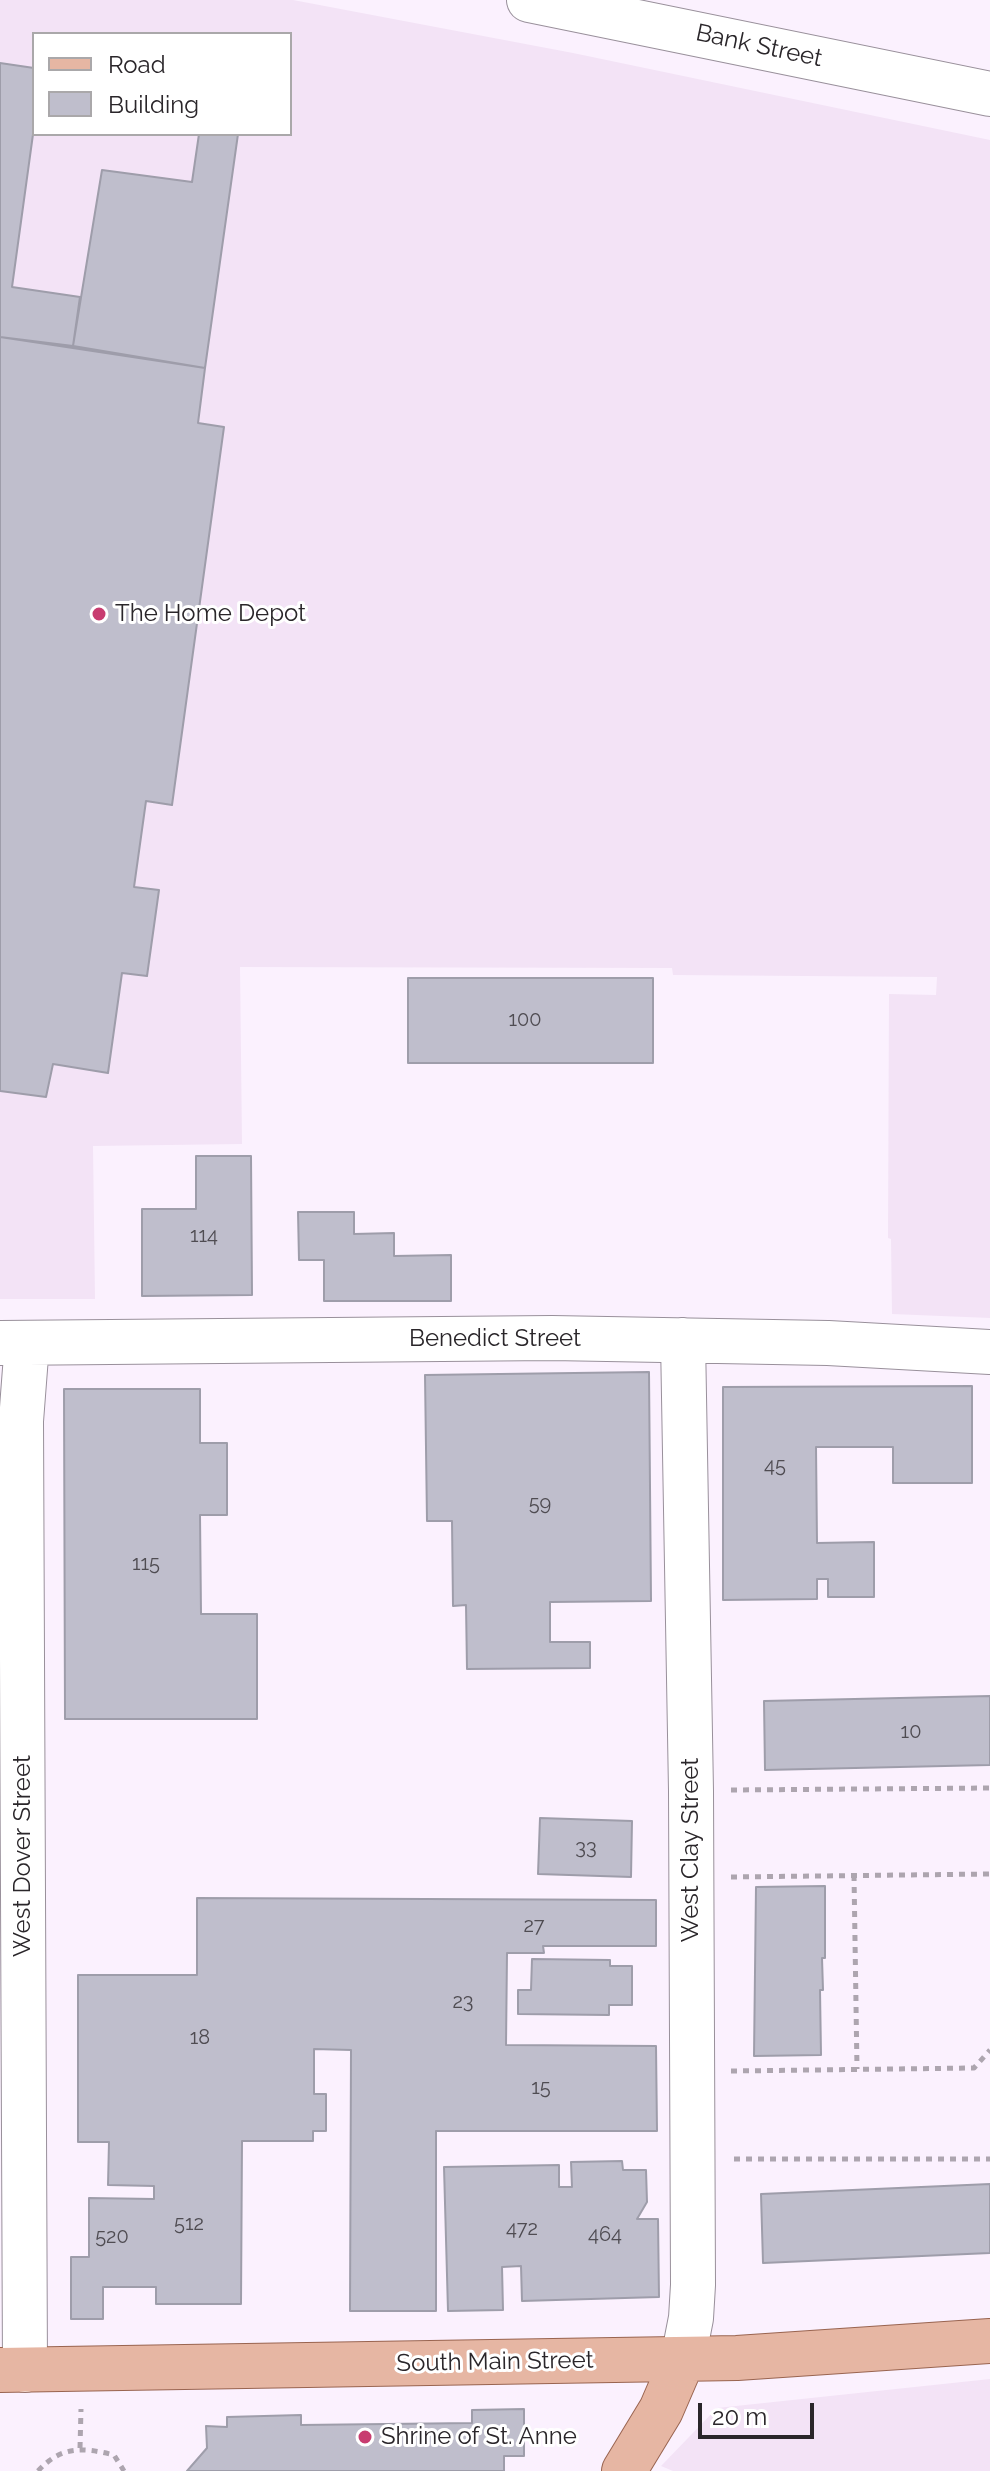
<!DOCTYPE html>
<style>
body{margin:0}
#map{position:relative;width:990px;height:2471px;overflow:hidden;background:#fbf1fe;font-family:Raleway,sans-serif}
canvas{display:block}
.legend{position:absolute;left:32px;top:32px;width:260px;height:104px;box-sizing:border-box;background:#fff;border:2px solid #aaa8aa;margin:0;padding:10px 14px;list-style:none;font-size:24px;color:#2a262a}
.legend li{display:flex;align-items:center;gap:16px;height:40px}
.legend b{width:40px;border:2px solid #aaa8aa}
.scale{position:absolute;left:698px;top:2403px;width:116px;height:36px;box-sizing:border-box;border:4px solid #2a262a;border-top:0;padding-left:10px;font-size:24px;line-height:28px;white-space:nowrap;color:#2a262a;-webkit-text-stroke:6px #fff;paint-order:stroke}
</style>
<div id="map">
<canvas width="990" height="2471"></canvas>
<ul class="legend">
<li><b style="height:10px;background:#e6b6a3"></b>Road</li>
<li><b style="height:22px;background:#bfbecc"></b>Building</li>
</ul>
<div class="scale">20 m</div>
</div>
<script>
const g = document.querySelector('canvas').getContext('2d');
g.lineJoin = 'round';
function fill(path, color) { g.fillStyle = color; g.fill(path, 'evenodd'); }
function strokePath(path, color, width, dash) { g.strokeStyle = color; g.lineWidth = width; g.lineCap = dash ? 'butt' : 'round'; g.setLineDash(dash || []); g.stroke(path); }
function write(font, color, halo, rows, align = 'center') {
  g.font = font + ' Raleway,sans-serif'; g.lineWidth = 6; g.setLineDash([]); g.textBaseline = 'middle'; g.strokeStyle = halo; g.fillStyle = color; for (const [text, x, y, turn = 0] of rows) {
    g.save(); g.translate(x, y); g.rotate((+turn || 0) * Math.PI / 180); g.textAlign = isNaN(turn) ? turn : align; if (halo) g.strokeText(text, 0, 0); g.fillText(text, 0, 0); g.restore();
  }
}
fill(new Path2D(`
 M0,0H293L573,53L990,140V1318L892,1314L891,1239L888,1238L889,994L936,995L937,977L673,975L672,968L240,967L242,1144L93,1146L95,1299H0ZM34,34H290V134H34Z
 M990,2379V2471H673L661,2466L717,2408Z`), '#f3e3f6');
const building = new Path2D(`
 M0,63L34,68V127L12,287L80,297L73,346L0,337Z
 M199,134H238L205,368L73,346L102,170L192,182Z
 M0,337L205,368L198,423L224,427L172,805L146,801L134,887L159,890L147,976L122,973L108,1073L53,1064L46,1097L0,1091Z
 M408,978H653V1063H408Z
 M196,1156H251L252,1295L142,1296V1209H196Z
 M298,1212H354V1234L394,1233V1256L451,1255V1301H324V1260H299Z
 M649,1372L651,1601L550,1602V1642H590V1668L467,1669L466,1605L453,1606L452,1521H427L425,1375Z
 M972,1386V1483H893V1447H816L817,1543L874,1542V1597H828V1579H817V1599L723,1600V1387Z
 M64,1389H200V1443H227V1515H200L201,1614H257V1719H65Z
 M990,1696V1765L765,1770L764,1701Z
 M540,1818L632,1821L631,1877L538,1874Z
 M825,1886V1958H822L823,1990H820L821,2055L754,2056L756,1887Z
 M197,1898L656,1900V1946H543L544,1953H507L506,2045L656,2046L657,2131H436V2311H350L351,2050L314,2049V2094H326V2131H313V2141H242L241,2304H156V2287H103V2319H71V2257H89V2198L154,2199V2186L108,2185L109,2142H78V1975H197Z
 M532,1959L610,1960V1966H632V2005H609V2015L518,2014V1990H531Z
 M622,2161L623,2170H646L647,2202L637,2219H658L659,2297L522,2301L521,2266L502,2267L503,2310L448,2311L444,2167L559,2165V2187H572L571,2162Z
 M990,2184V2253L763,2263L761,2194Z
 M524,2409V2456H504V2471H187L207,2448L206,2426L227,2427V2417L301,2415V2425L472,2423V2410Z`);
fill(building, '#bfbecc');
strokePath(building, '#9e9daa', 2);
const minor = new Path2D(`
 M0,1343L552,1338L828,1343L990,1352
 M683,2359L691,2318L693,2285L691,1791L683,1340
 M25,2370L21,1421L27,1343`);
const secondary = new Path2D(`
 M529,0L990,94`);
const primary = new Path2D(`
 M0,2370L737,2358L990,2341
 M624,2471L661,2410L683,2359`);
strokePath(minor, '#99909b', 46);
strokePath(secondary, '#99909b', 46);
strokePath(primary, '#996450', 46);
strokePath(new Path2D(`
 M731,1790L990,1788
 M854,1875L857,2069
 M731,1877L990,1874
 M731,2071L974,2068L990,2050
 M734,2159H990
 M80,2448L81,2409
 M38,2471C61,2446 82,2447 114,2455L124,2471`), '#ada5af', 5, [6, 6]);
strokePath(minor, '#fff', 44);
strokePath(secondary, '#fff', 44);
strokePath(primary, '#e6b6a3', 44);
for (const [x, y, r, color] of [
 [99,614,8,"#c83c70"],
 [365,2437,8,"#c83c70"]
]) { const dot = new Path2D(); dot.arc(x, y, r, 0, 2 * Math.PI); g.fillStyle = color; g.fill(dot); strokePath(dot, '#fff', 3); }
write('20px', '#4f4c52', null, [
 ["100",525,1020],
 ["114",204,1236],
 ["45",775,1466],
 ["59",540,1504],
 ["115",146,1564],
 ["10",911,1732],
 ["33",586,1848],
 ["27",534,1926],
 ["23",463,2002],
 ["18",200,2038],
 ["15",541,2088],
 ["512",189,2224],
 ["472",522,2229],
 ["464",605,2235],
 ["520",112,2237]
]);
write('24px', '#2a262a', '#fff', [
 ["Bank Street",759,46,12],
 ["Benedict Street",495,1339],
 ["West Clay Street",691,1850,-90],
 ["West Dover Street",23,1856,-90],
 ["South Main Street",495,2362,-1]
]);
write('24px', '#2a262a', '#fff', [
 ["The Home Depot",115,614],
 ["Shrine of St. Anne",381,2437]
], 'left');
</script>
